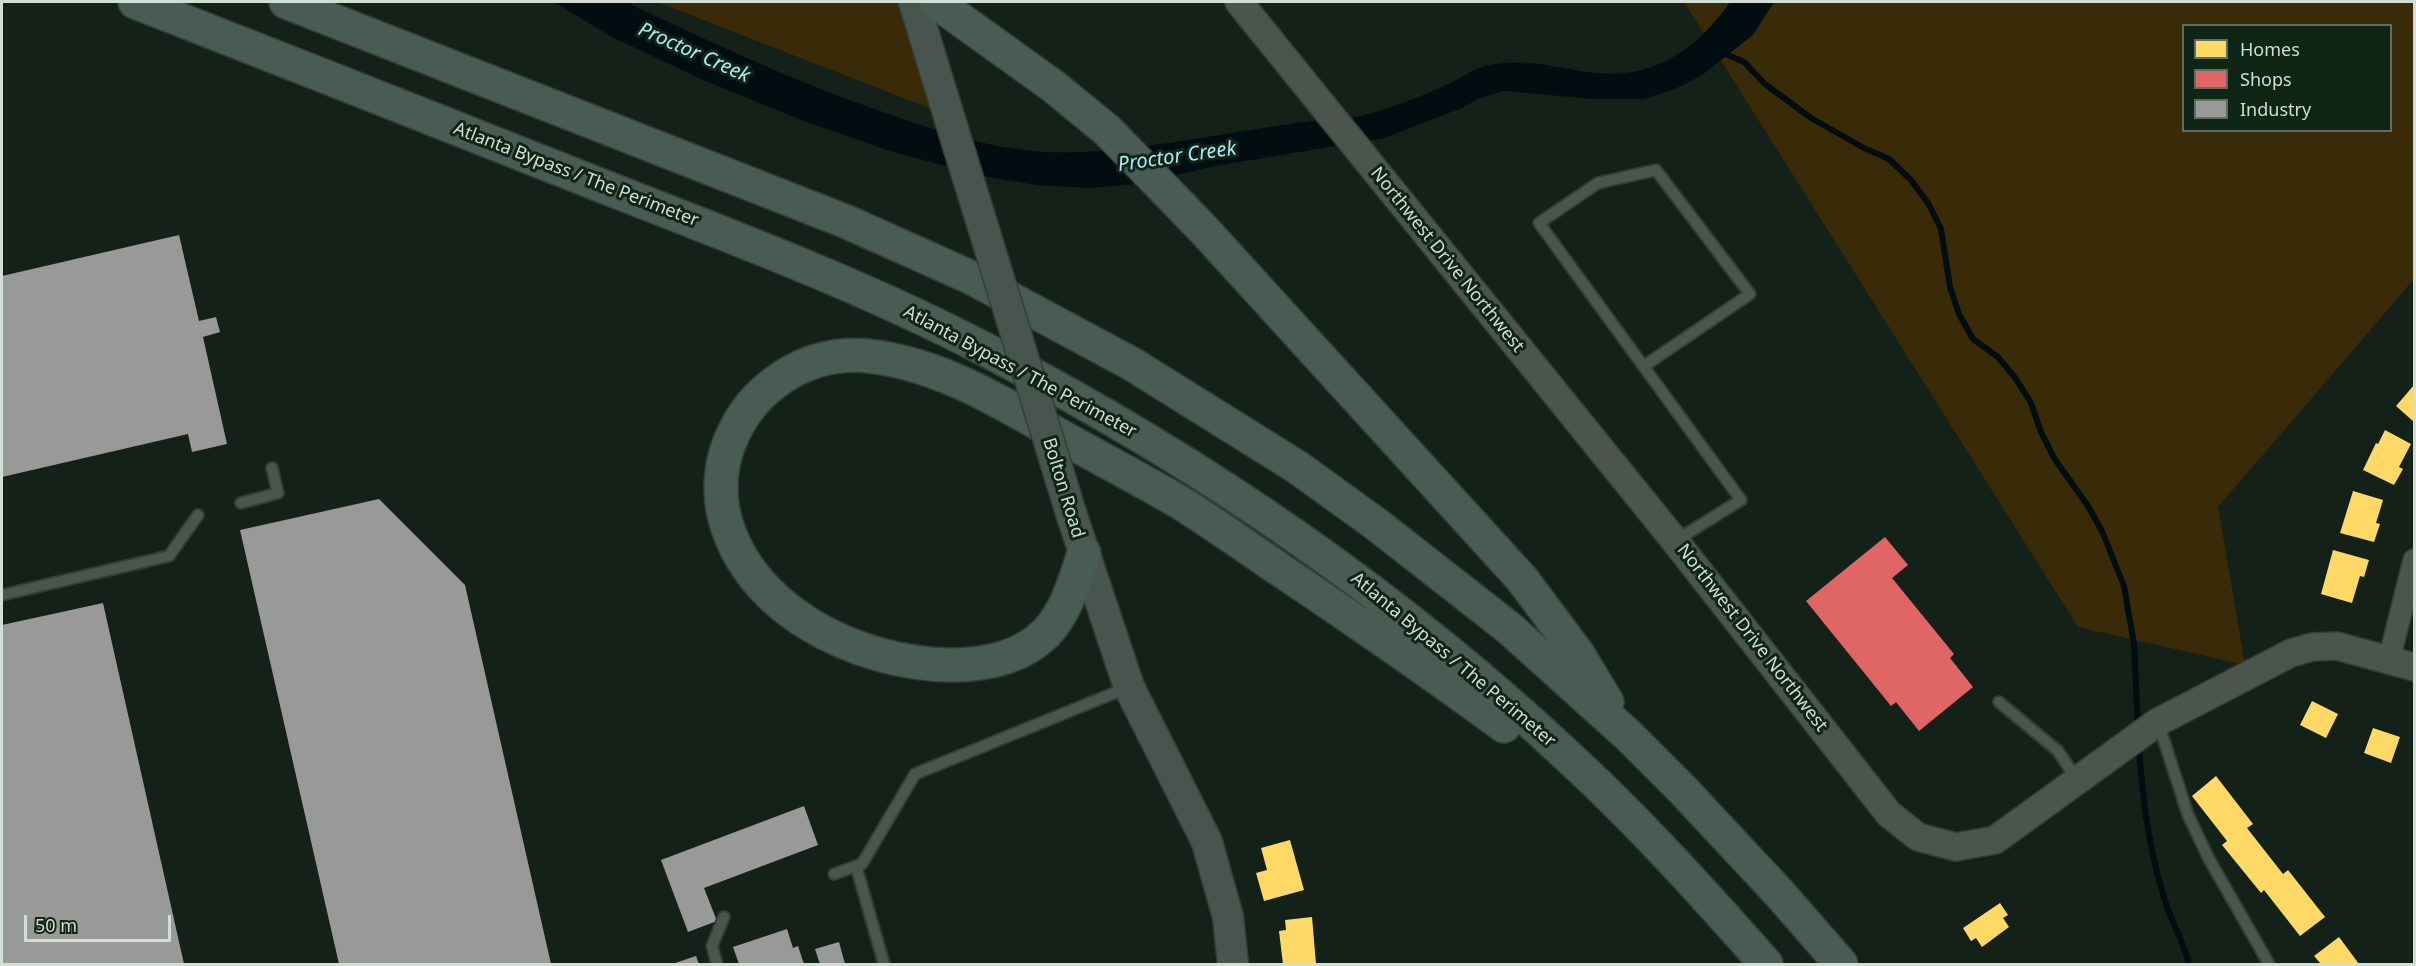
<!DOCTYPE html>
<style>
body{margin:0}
#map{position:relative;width:2416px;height:966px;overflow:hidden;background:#142118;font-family:"Noto Sans",sans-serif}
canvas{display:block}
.frame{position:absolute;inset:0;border:3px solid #d0ded3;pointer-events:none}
.legend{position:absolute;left:2182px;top:24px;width:210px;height:108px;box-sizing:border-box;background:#0f2616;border:2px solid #5c7062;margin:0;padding:8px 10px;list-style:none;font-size:18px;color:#d0ded3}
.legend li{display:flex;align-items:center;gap:12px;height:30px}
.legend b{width:30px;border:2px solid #5c7062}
.scale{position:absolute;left:24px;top:915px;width:147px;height:27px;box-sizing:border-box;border:3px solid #d0ded3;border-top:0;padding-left:8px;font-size:18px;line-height:21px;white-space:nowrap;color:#d0ded3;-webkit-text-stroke:4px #0f2616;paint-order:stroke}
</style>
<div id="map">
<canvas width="2416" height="966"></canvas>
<div class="frame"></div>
<ul class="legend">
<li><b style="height:16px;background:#ffd966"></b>Homes</li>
<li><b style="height:16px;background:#e06666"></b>Shops</li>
<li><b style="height:16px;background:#999"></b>Industry</li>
</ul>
<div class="scale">50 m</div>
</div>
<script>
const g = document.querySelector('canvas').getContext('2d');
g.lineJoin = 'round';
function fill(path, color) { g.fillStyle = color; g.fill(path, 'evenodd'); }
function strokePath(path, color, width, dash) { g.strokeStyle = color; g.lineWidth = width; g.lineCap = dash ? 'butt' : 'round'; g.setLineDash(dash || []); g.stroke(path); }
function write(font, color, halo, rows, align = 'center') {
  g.font = font + ' "Noto Sans",sans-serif'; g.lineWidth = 6; g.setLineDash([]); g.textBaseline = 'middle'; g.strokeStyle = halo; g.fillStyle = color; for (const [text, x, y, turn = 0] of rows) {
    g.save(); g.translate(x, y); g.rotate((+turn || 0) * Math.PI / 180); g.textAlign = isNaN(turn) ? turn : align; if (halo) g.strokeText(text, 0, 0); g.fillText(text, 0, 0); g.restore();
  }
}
fill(new Path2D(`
 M657,2H915L960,120Z
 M1684,2H2414V279L2218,507L2245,665L2078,627ZM2184,26H2390V130H2184Z`), '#392b08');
fill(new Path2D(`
 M554,2H628L636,7C717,45 798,83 883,112C936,131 990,149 1047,152C1113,155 1179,141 1244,131C1269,127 1294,123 1319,120C1334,119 1351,119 1365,115C1390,108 1418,98 1442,87C1458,80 1472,69 1489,65C1523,58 1555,67 1587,72C1651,81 1694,53 1730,2H1774L1753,35L1701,76L1675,89L1644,99H1593L1503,91L1478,99L1462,108L1384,138L1215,166L1139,184L1088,188L1036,185L988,177L893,152L801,120L701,79L610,36Z`), '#020d11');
fill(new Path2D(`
 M2414,385V422L2396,406Z
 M2385,430L2411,444L2399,467L2403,469L2394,485L2363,470L2376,443L2378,444Z
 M2353,491L2383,500L2376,523L2380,524L2374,542L2340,533Z
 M2333,550L2369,560L2364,577L2360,576L2352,603L2321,594Z
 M2312,701L2338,714L2326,738L2300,725Z
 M2373,728L2400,737L2391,763L2364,753Z
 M2216,776L2253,824L2247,828L2283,874L2288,870L2325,917L2300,936L2264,890L2261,893L2222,845L2227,841L2192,796Z
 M1290,840L1304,890L1264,901L1256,873L1267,870L1261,848Z
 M2000,903L2008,915L2003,918L2009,927L1982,947L1976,938L1971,941L1963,928Z
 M1312,917L1316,964H1283L1279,931L1286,930L1285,920Z
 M2339,937L2359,964H2321L2314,956Z`), '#ffd966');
fill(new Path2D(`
 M1885,537L1908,565L1892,578L1954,654L1950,658L1973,687L1919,731L1896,702L1891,706L1806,601Z`), '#e06666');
fill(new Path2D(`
 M179,235L199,321L216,317L220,332L203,337L227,444L192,452L188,434L2,477V276Z
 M379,499L465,585L551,964H339L240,530Z
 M103,603L184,964H2V625Z
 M804,806L818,845L704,888L717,921L688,932L661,860Z
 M787,929L793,948L798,946L804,964H739L733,947Z
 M839,942L845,964H820L815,949Z
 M696,956L699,964H672Z`), '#999');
strokePath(new Path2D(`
 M1721,52L1744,62L1765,84L1811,118L1862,147L1889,159L1911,180L1928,203L1941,229L1950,287L1959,314L1973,339L1998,357L2016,379L2031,403L2041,432L2054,458L2088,506L2102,531L2124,586L2134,644L2138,728
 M2139,744C2142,799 2149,852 2166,904C2173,924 2184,944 2189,964`), '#020d11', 6);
const service = new Path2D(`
 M1644,366L1750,294L1656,170L1598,183L1539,223L1741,500L1675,541
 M241,503L278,493L272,468
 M2,595L169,556L198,515
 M1999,702L2058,751L2078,781
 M2158,722L2188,815L2209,859L2269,964
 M856,866L884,964
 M834,874L862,864L915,774L1129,687
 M717,964L712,946L724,917`);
const minor = new Path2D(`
 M2389,660L2414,560`);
const tertiary = new Path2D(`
 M1239,2L1675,541L1889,814L1918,837L1956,847L1995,840L2158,722L2291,653L2312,647L2337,646L2414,667`);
const secondary = new Path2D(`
 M914,2L944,100
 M1071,513L1129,687L1207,842L1228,917L1233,964`);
const motorway = new Path2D(`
 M135,2C297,65 458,129 620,193C746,242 872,290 992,353C1203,463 1400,598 1574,762C1642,825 1705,895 1766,964
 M286,2L847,222L970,277L1132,364L1297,467L1376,524L1509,628L1629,736L1681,788L1780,894L1841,964
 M936,2L1053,86L1108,131L1204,230L1522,579L1578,654L1607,702
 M1084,553C1075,581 1067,611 1046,633C1021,658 985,665 951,665C857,664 743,609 723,510C719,489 721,464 729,444C750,388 806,350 868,356C943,364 1007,406 1071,442C1107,462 1145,482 1181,503C1214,524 1247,547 1279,569C1355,620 1430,672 1504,726`);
strokePath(service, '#333c35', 14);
strokePath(minor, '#333c35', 24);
strokePath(tertiary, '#333c35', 30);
strokePath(secondary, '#333c35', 33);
strokePath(motorway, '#333c35', 36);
strokePath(service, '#4b554e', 10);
strokePath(minor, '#4b554e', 21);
strokePath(tertiary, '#4b554e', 27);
strokePath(secondary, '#48554e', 30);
strokePath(motorway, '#485b54', 33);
const secondaryBridge = new Path2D(`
 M944,100L1071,513`);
strokePath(secondaryBridge, '#333c35', 33, []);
strokePath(secondaryBridge, '#48554e', 30);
write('18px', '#d0ded3', '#0f2616', [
 ["Atlanta Bypass / The Perimeter",576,175,21],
 ["Northwest Drive Northwest",1447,260,51],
 ["Atlanta Bypass / The Perimeter",1020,372,28],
 ["Bolton Road",1063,488,73],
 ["Northwest Drive Northwest",1752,638,52],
 ["Atlanta Bypass / The Perimeter",1453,660,40]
]);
write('italic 20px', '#b0e5f7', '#0f2616', [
 ["Proctor Creek",694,53,24],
 ["Proctor Creek",1177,157,-8]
]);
</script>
